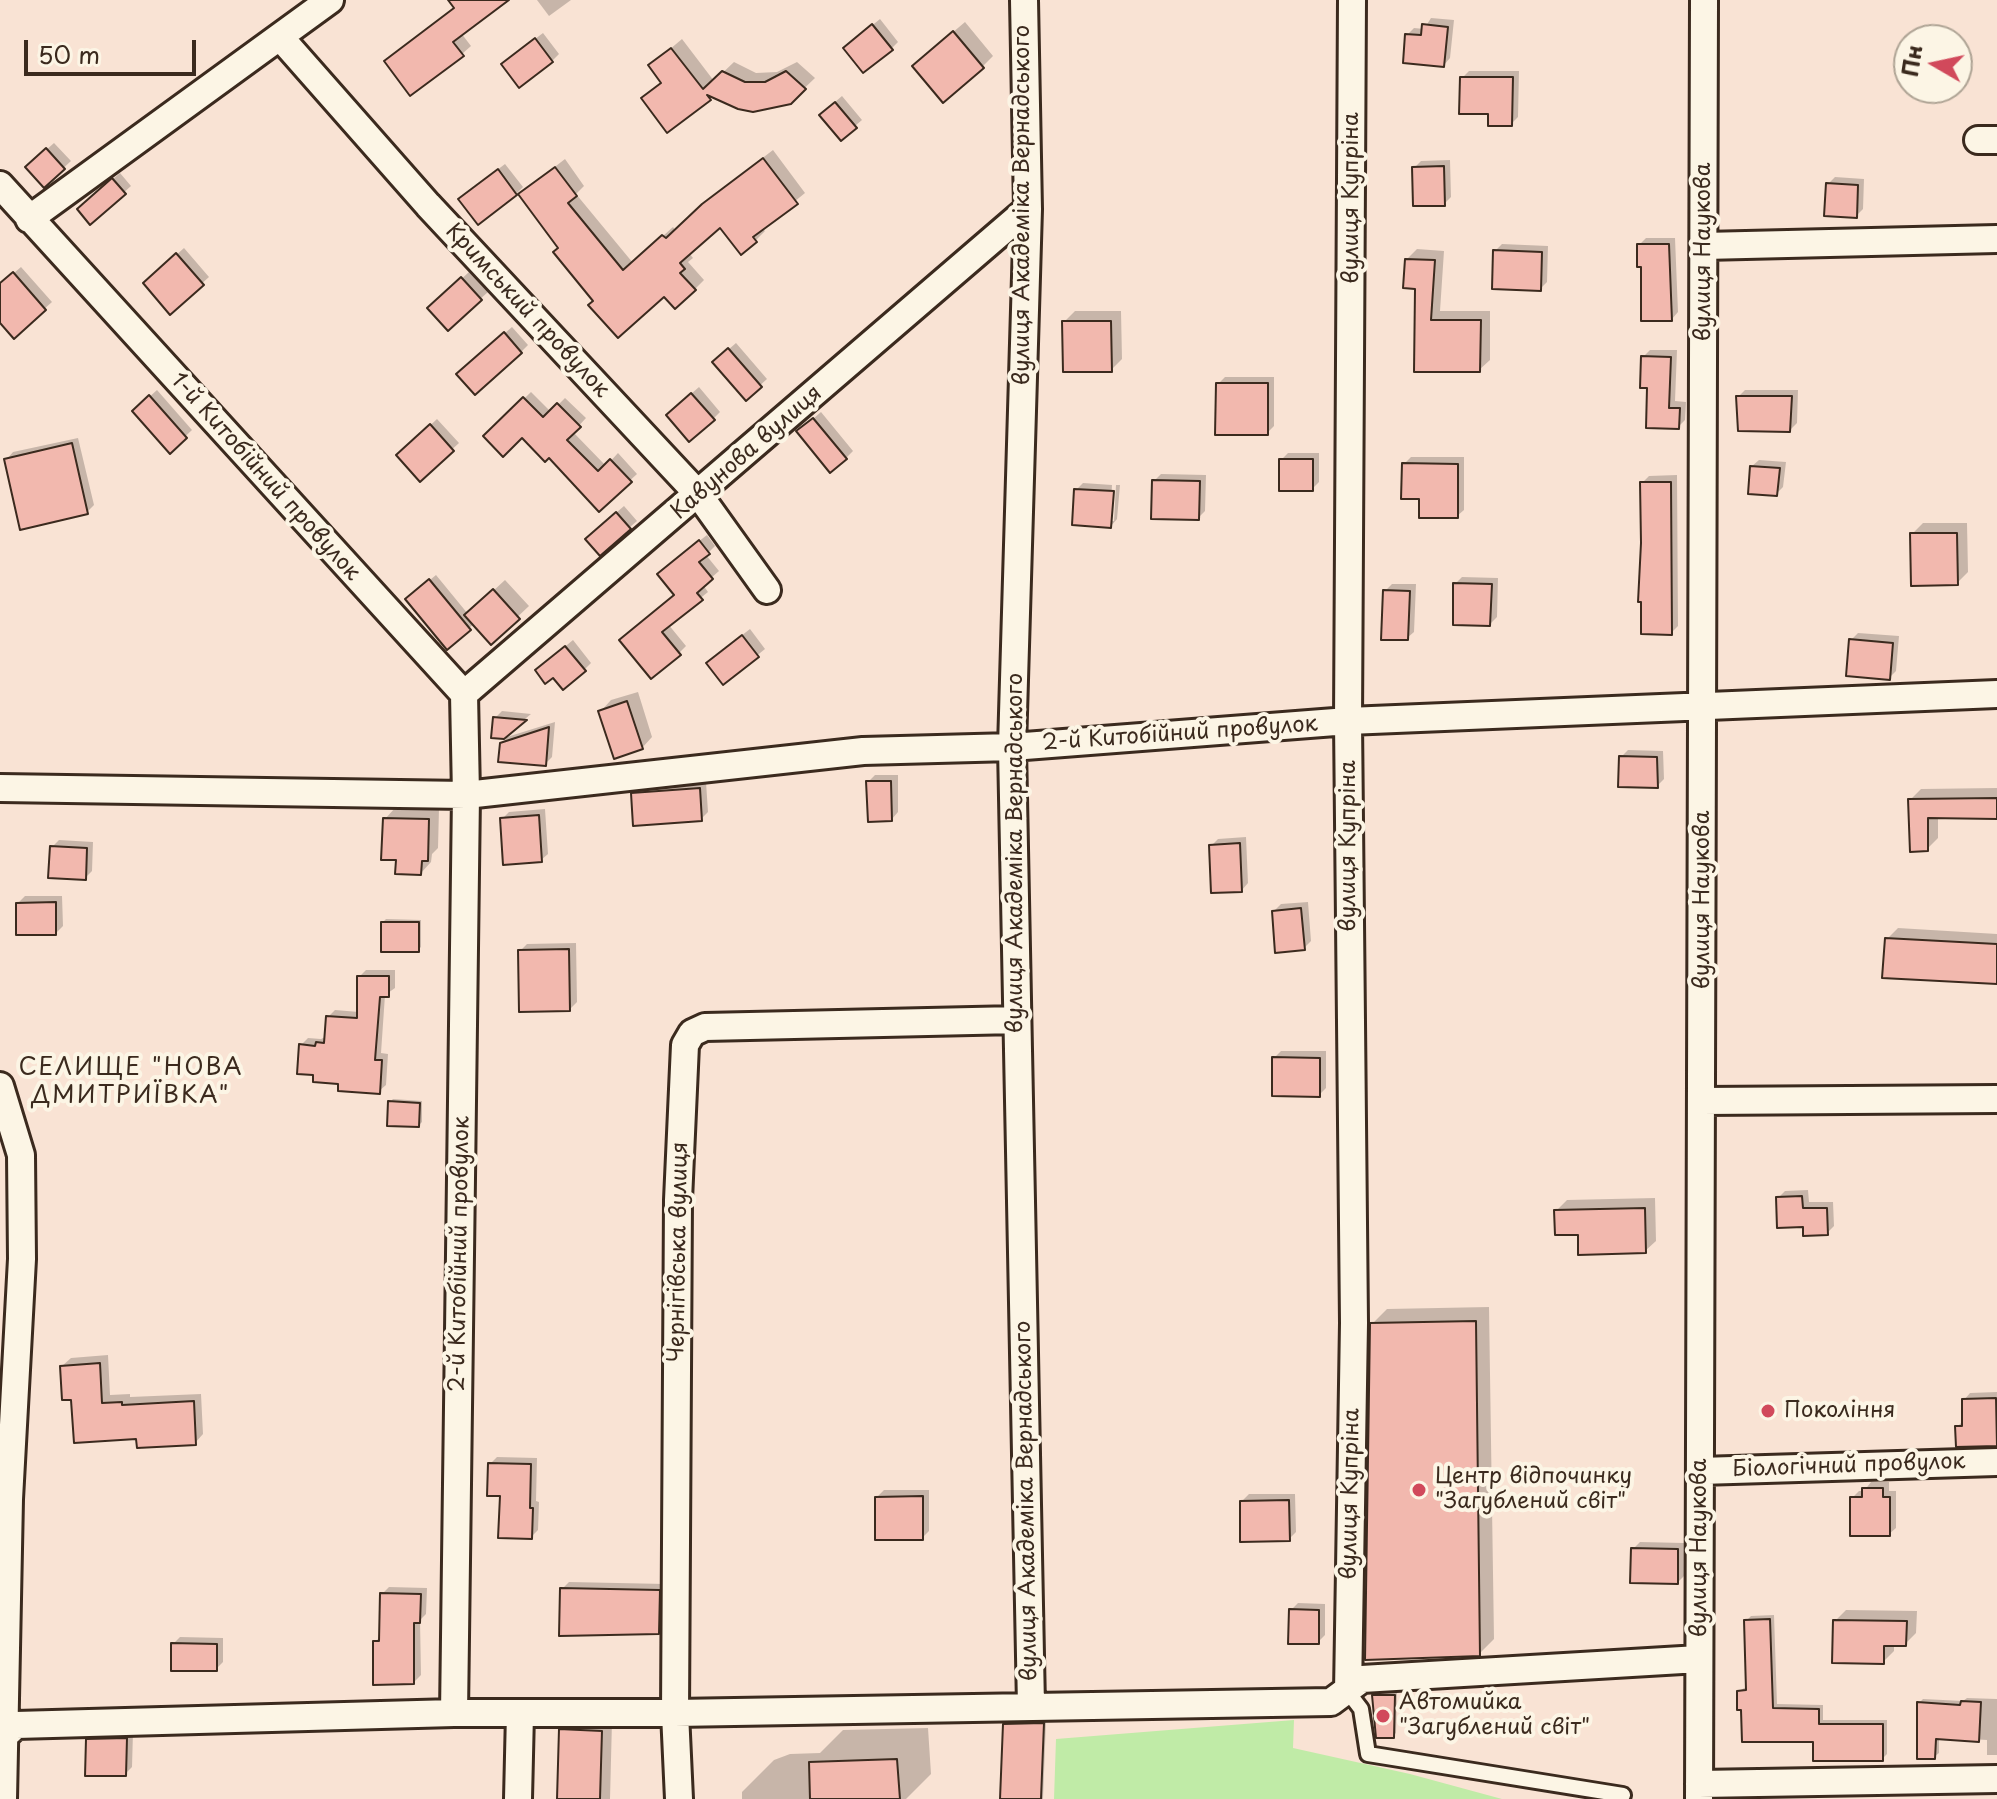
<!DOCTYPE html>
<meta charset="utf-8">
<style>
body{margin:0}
#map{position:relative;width:1997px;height:1799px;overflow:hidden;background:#f9e3d4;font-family:"Playpen Sans",sans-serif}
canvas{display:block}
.north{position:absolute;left:1893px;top:24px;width:80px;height:80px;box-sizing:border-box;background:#fcf5e5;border:2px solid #afa495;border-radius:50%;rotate:279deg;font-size:22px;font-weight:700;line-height:32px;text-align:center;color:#3b2a1e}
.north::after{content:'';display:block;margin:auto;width:28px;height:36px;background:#d1495b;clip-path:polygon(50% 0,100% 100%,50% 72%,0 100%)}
.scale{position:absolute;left:24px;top:40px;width:172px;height:36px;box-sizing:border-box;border:4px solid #3b2a1e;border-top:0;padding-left:10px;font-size:24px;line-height:28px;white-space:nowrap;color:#3b2a1e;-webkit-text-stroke:6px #fcf5e5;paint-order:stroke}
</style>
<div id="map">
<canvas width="1997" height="1799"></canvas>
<div class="north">Пн</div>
<div class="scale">50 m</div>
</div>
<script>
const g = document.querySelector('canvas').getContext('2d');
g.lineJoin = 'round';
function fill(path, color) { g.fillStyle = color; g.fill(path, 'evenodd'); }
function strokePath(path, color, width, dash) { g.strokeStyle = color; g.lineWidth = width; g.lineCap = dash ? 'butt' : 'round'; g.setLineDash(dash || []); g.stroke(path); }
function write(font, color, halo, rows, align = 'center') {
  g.font = font + ' "Playpen Sans",sans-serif'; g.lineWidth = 8; g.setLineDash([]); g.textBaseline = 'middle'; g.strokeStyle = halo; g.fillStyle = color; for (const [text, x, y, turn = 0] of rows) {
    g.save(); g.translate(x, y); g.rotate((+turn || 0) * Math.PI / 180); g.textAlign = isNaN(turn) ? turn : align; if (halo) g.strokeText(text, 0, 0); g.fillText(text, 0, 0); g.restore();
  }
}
fill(new Path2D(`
 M1294,1720L1293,1748L1410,1774L1502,1799H1054L1056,1739Z`), '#c0eba7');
fill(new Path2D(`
 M451,0H506L461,33L471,46L462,54L386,61L456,6Z
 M537,0H571L549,16Z
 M1431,18L1454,20L1450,58L1444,65L1407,35L1414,28L1424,29Z
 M880,19L898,42L892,48L853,41Z
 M965,22L993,56L982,67L925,56Z
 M543,33L559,54L552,61L511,57Z
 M682,39L714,81L734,62L756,73L777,72L797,62L815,78L790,102L713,95L710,98H643L662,81L650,66Z
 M1469,71H1519L1518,117L1511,124L1490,112L1462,78Z
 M842,96L862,120L855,126L828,108Z
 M54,143L71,161L44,186L27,167Z
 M773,150L805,193L762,228L765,231L756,240L721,225L689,253L693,258L688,262L704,280L695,289L664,294L595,301L560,248L530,186L565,159L584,186L576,194L633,263L673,227L676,231L714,195Z
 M1450,160L1451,197L1444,204L1414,168L1421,161Z
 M505,164L523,187L516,194L468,192Z
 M120,173L131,186L91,222L86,202Z
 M1835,177L1864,179L1863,209L1856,216L1828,184Z
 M1646,238H1675L1678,312L1672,319L1643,265L1639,245Z
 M1502,244L1548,246L1547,282L1540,289L1495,251Z
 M184,248L209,277L170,312L152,277Z
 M1417,249L1444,251L1440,311H1490V360L1479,370H1416L1417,287L1407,259Z
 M21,267L52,302L14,336L0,320V285Z
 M469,272L488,292L448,328L430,308Z
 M1075,311H1121L1122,359L1111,370L1064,322Z
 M512,327L528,345L521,352L466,367Z
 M736,343L767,379L746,398L721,356Z
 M1650,350H1677L1675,401L1686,402L1685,420L1678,427L1643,357Z
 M1225,377H1274V426L1267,433L1218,384Z
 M699,387L720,412L713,419L675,408Z
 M157,390L192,430L170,451L134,411Z
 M1745,390H1798L1797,423L1790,430L1738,397Z
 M531,392L551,412L565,398L586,418L573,432L606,466L618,453L637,474L599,509L549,455L522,435L486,436Z
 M821,412L853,451L846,458L806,425Z
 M437,419L459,443L420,479L399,455Z
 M78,438L94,505L87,512L7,459L13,452Z
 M1288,453H1319V482L1312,489L1281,460Z
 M1411,457H1464V510L1457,516L1421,497L1404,464Z
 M1759,460L1786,462L1783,487L1776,494L1752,466Z
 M1161,474L1206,475L1205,511L1198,518L1154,481Z
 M1677,475L1678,626L1671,633L1643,600L1642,483L1649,476Z
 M1083,483L1112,485L1110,521H1114L1116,485H1120L1117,519L1111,526L1076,490Z
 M624,506L637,521L600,553L594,532Z
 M1923,523H1967L1968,572L1957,583L1912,534Z
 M707,535L715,546L706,555L719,571L703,585L708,592L668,624L686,646L679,653L621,640L676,594L666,567Z
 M436,575L468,614L505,580L529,606L491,642L475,623L447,647L413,594Z
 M1462,577L1498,578L1497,617L1490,624L1455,584Z
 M1392,584H1416L1414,632L1407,638L1385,591Z
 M750,629L765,649L723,683L715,656Z
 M1858,633L1899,636L1896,671L1889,678L1851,640Z
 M573,640L591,663L584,670L544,664Z
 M638,692L652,737L642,748L601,711L611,700Z
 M502,711L531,714L503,737L495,718Z
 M555,722L552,757L545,764L502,744L507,737Z
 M1628,750L1663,751L1664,779L1657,786L1621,757Z
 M875,775H898V812L892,819L868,782Z
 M706,782L708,812L701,819L633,794L640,787Z
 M1997,788V817L1938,816V838L1927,849L1910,800L1921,789Z
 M395,808L439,809L438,848L432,854L431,862L421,873L398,858L385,819Z
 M545,809L548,854L541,860L502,819L509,812Z
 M1246,837L1248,883L1242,890L1211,846L1218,839Z
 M59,840L93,842L92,871L85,878L52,847Z
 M25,896H62L63,926L56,933L18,903Z
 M1308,902L1311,941L1304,948L1274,911L1281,904Z
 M386,919L421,920V947L418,950L383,922Z
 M1898,928L1997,934V981L1887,939Z
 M576,943L577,1002L570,1009L520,951L527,944Z
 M366,970H395V988L385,995L381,1053L388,1054L386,1085L379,1091L340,1082L301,1045L308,1038L321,1039L327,1036L328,1017L335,1010L359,1012V977Z
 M1281,1051H1326V1088L1319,1095L1274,1058Z
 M393,1099L422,1101V1122L419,1125L390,1102Z
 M1808,1190L1809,1202H1833L1834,1226L1827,1233L1805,1225L1778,1198L1785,1191Z
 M1655,1198L1656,1241L1645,1251L1580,1233L1556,1211L1567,1200Z
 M1489,1307L1494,1639L1479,1654L1372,1324L1387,1309Z
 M108,1355L110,1395L130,1394V1397L201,1394L203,1434L195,1443L138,1437L62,1366L71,1358Z
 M1997,1392L1996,1444L1957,1427L1964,1420V1400L1970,1393Z
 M497,1457L537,1458L536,1501L539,1502L538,1530L531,1537L502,1494L490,1464Z
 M1871,1482H1889V1491H1896V1528L1889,1534L1852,1498L1859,1491H1864Z
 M884,1490H929V1531L922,1538L877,1497Z
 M1249,1494H1295L1296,1532L1289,1539L1242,1501Z
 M1640,1542L1684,1543L1685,1575L1678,1582L1633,1549Z
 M569,1582L666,1584V1625L659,1632L562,1589Z
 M389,1587L427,1588L426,1614L420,1620L421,1675L414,1682L375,1642L381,1636L382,1594Z
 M1298,1603L1325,1604V1635L1318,1642L1291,1610Z
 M1846,1610L1917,1611L1916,1633L1905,1644H1894V1651L1883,1662L1835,1621Z
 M1774,1615L1777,1704L1823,1705V1720H1887V1754L1882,1759L1815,1740L1743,1708L1739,1691L1748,1686L1746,1621L1751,1616Z
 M180,1637L223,1638V1662L216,1669L173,1644Z
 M1377,1693H1397L1396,1733L1393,1736L1374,1695Z
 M1967,1698L1997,1699V1755H1987V1740L1939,1737V1753L1934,1757L1919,1703L1923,1699L1963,1701Z
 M572,1719L612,1721L610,1799H559L561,1730Z
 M1008,1721H1046L1043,1799H1002L1005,1724Z
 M928,1728L931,1774L906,1799H742V1792L774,1760L790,1754L820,1753L843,1730Z
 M133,1732L132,1767L125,1774L88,1740L95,1733Z`), '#0003');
const building = new Path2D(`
 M448,0H509L453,42L464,56L410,96L384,61L454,8Z
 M872,24L893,50L863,73L843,48Z
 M1422,24L1448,27L1444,67L1403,63L1405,34L1421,35Z
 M953,31L984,68L943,103L912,66Z
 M535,38L553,62L519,88L501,64Z
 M671,48L703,89L722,71L745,82H765L786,71L806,89L791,104L753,112L738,109L707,95L711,100L667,133L641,98L661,83L648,65Z
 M1460,77H1513L1512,126H1488V114H1459Z
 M835,102L857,128L841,141L819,115Z
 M46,148L65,169L44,188L25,167Z
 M763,158L798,204L753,237L757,242L741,255L720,228L680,263L685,269L680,273L696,290L675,309L664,297L618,338L588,305L593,301L553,252L558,248L518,194L555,167L577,196L568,203L623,270L662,235L666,238L702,204Z
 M1444,166L1445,206H1413L1412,167Z
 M498,169L517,195L478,225L458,199Z
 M112,178L126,194L90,225L77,209Z
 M1826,183L1858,185L1857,218L1824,216Z
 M1637,244H1669L1672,321H1641V267H1637Z
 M1493,250L1542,252L1541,291L1492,289Z
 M176,253L204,285L170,315L143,283Z
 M1405,259L1435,260L1431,320H1481L1480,372H1414L1415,289L1403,288Z
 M13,272L46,310L14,339L0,323V283Z
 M461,277L482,300L448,331L427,308Z
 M1062,321H1111L1112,372H1063Z
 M504,332L522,353L475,395L456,374Z
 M728,348L762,387L746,401L712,362Z
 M1641,356L1671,357L1669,408H1680L1679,429L1646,428L1647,388H1640Z
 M1216,383H1268V435H1215Z
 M691,393L715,420L689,442L666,415Z
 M149,395L187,438L170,454L132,411Z
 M1736,396H1792L1790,432L1738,431Z
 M523,397L543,417L557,403L581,427L567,440L598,471L610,459L632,482L599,512L549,458L545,462L522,438L503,457L483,436Z
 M813,418L847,459L830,473L796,431Z
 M430,424L454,451L420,482L396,455Z
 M72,443L88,514L20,530L4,459Z
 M1279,459H1313V491H1279Z
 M1402,463L1458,464V518H1419V499H1401Z
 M1750,466L1780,468L1777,496L1748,494Z
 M1152,480L1200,481L1199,520L1151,519Z
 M1640,482H1671L1672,635L1641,634V602H1638L1641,543Z
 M1074,489L1114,491L1111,528L1072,525Z
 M616,512L631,529L600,556L585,539Z
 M1910,533H1957L1958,585L1911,586Z
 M699,540L710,554L699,562L713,579L697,593L703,600L662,632L681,655L651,679L619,640L674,595L657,574Z
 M429,579L471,630L447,650L405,599Z
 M1453,583L1492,584L1490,626L1453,625Z
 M493,589L520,619L491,645L464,615Z
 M1383,590L1410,591L1408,640H1381Z
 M742,635L759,657L723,685L706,663Z
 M1849,639L1893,643L1890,680L1846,676Z
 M565,646L586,671L563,690L553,678L545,684L535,670Z
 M627,701L643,749L614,759L598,711Z
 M493,717L527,720L504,739L491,738Z
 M549,727L546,766L498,762L500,743Z
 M1619,756L1657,757L1658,788L1618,787Z
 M866,781H891L892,821L868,822Z
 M700,788L702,821L633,826L631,793Z
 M1997,798V819L1928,818V851L1910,852L1908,799Z
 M539,815L542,862L503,865L500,818Z
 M383,818L429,819L428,861H422L421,875L395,874L396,860H381Z
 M1240,843L1242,892L1211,893L1209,845Z
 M50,846L87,848L86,880L48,878Z
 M56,902V935H16V903Z
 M1301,908L1305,950L1275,953L1272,911Z
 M381,922H419V952H381Z
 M1885,938L1997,944V984L1882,978Z
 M569,949L570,1011L519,1012L518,950Z
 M357,976H389V997H380L375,1060H382L380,1094L338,1091V1084L313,1082V1075L297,1074L299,1044L315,1046L316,1042L324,1043L326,1016L357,1018Z
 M1272,1057L1320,1058V1097L1272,1096Z
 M388,1101L420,1103L419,1127L387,1126Z
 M1802,1196L1803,1208H1827L1828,1235L1803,1236V1227L1777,1228L1776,1197Z
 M1645,1208L1646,1253L1578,1255V1235H1555L1554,1210Z
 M1476,1321L1480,1656L1365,1660L1370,1323Z
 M100,1363L102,1403L122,1402V1405L194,1401L196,1445L137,1448L136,1439L74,1443L71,1400H62L60,1366Z
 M1996,1398L1997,1446L1956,1447L1955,1426H1962V1399Z
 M488,1463L531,1464L530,1508H533L532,1539L498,1538L500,1496H487Z
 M1862,1488H1883V1497H1890V1536H1850V1497H1862Z
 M923,1496V1540H875V1497Z
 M1289,1500L1290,1541L1240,1542V1501Z
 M1631,1548L1678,1549V1584L1630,1583Z
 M560,1588L660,1590L659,1634L559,1636Z
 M380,1593L421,1594L420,1623H414V1684L373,1685V1641H379Z
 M1289,1609L1319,1610V1644H1288Z
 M1770,1619L1773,1708L1819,1709V1724H1883V1761H1813V1742H1742L1741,1710H1737V1691L1746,1690L1744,1620Z
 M1833,1620L1907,1621L1906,1646H1884V1664L1832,1663Z
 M171,1643L217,1644V1671H171Z
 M1372,1695H1395L1394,1738H1376Z
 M1961,1701L1981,1702L1979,1742L1936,1739L1935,1759H1917V1702L1960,1705Z
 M1044,1723L1041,1799H1000L1003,1724Z
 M559,1729L602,1731L600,1799H557Z
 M127,1738L126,1776H85L86,1739Z
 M897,1759L900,1799H810L809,1762Z`);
fill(building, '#f2b8ae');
strokePath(building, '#3b2a1e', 2);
const service = new Path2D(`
 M1348,1692L1361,1709L1368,1754L1623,1795`);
const minor = new Path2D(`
 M1024,0L1028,209L1012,747L1031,1706
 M280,37L428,205L699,495L767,590
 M1978,140H1997
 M0,185L464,694L466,795L454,1713
 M29,219L330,0
 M1704,246L1997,239
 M464,694L1028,209
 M0,788L466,795L863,751L1012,747L1348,721L1997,694
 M0,1086L21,1155L22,1259L9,1499L3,1799
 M1702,1101L1997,1099
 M1700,1471L1997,1462
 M1348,1692L1354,1323L1348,721L1352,0
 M0,1740L16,1725L454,1713H675L1331,1702L1362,1679L1699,1659
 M1699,1784L1997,1779
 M518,1799L520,1713
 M679,1799L675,1713L678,1200L685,1045L692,1033L705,1027L1017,1020
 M1699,1799L1704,1`);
strokePath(service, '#3b2a1e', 20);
strokePath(minor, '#3b2a1e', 32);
strokePath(service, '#fcf5e5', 14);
strokePath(minor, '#fcf5e5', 26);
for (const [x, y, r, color] of [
 [1768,1411,8,"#d1495b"],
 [1419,1490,8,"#d1495b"],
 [1383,1716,8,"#d1495b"]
]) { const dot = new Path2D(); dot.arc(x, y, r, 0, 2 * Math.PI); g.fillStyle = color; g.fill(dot); strokePath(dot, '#fcf5e5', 3); }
write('22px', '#3b2a1e', '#fcf5e5', [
 ["вулиця Купріна",1352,198,-90],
 ["вулиця Академіка Вернадського",1023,205,-90],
 ["вулиця Наукова",1704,252,-90],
 ["Кримський провулок",527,311,47],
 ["Кавунова вулиця",747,453,-41],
 ["1-й Китобійний провулок",265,477,48],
 ["2-й Китобійний провулок",1180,734,-4],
 ["вулиця Купріна",1349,846,-90],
 ["вулиця Академіка Вернадського",1016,853,-90],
 ["вулиця Наукова",1703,900,-90],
 ["Чернігівська вулиця",679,1252,-89],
 ["2-й Китобійний провулок",460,1254,-89],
 ["Біологічний провулок",1849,1466,-2],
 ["вулиця Купріна",1351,1494,-89],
 ["вулиця Академіка Вернадського",1027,1501,-91],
 ["вулиця Наукова",1700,1548,-90]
]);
write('22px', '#3b2a1e', '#fcf5e5', [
 ["Покоління",1784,1411],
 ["Центр відпочинку",1435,1477],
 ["\"Загублений світ\"",1435,1502],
 ["Автомийка",1399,1703],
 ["\"Загублений світ\"",1399,1728]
], 'left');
g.letterSpacing = '2px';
write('24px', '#3b2a1e', '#fcf5e5', [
 ["СЕЛИЩЕ \"НОВА",131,1068],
 ["ДМИТРИЇВКА\"",131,1096]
]);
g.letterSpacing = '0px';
</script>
